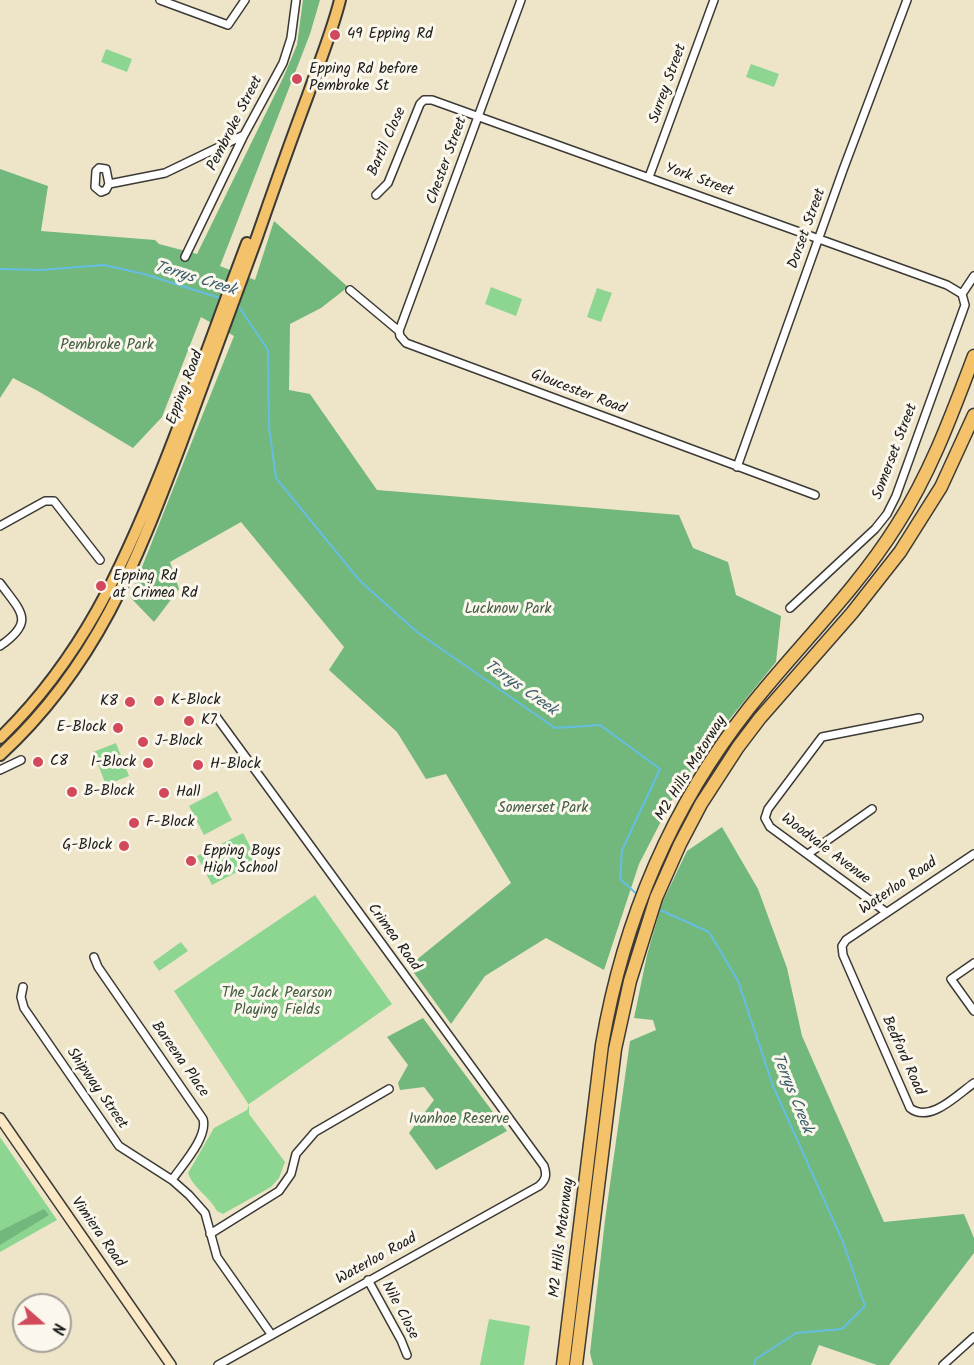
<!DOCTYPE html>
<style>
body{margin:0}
#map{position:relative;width:974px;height:1365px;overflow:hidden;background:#eee5c8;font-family:Kalam,sans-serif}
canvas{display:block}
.north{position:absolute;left:12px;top:1293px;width:60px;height:60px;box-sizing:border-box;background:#fbf7ec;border:2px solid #a29f99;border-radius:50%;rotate:110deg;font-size:16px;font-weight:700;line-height:24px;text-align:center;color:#1c1c1c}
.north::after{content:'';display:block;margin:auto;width:21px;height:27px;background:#d1495b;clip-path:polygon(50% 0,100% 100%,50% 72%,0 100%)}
</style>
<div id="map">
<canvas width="974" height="1365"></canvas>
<div class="north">N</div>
</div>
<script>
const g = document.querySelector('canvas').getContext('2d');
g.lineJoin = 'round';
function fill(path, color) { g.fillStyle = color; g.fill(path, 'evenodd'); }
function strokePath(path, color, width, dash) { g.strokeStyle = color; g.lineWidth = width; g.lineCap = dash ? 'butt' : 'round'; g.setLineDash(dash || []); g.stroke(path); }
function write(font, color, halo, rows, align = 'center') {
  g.font = font + ' Kalam,sans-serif'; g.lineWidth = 6; g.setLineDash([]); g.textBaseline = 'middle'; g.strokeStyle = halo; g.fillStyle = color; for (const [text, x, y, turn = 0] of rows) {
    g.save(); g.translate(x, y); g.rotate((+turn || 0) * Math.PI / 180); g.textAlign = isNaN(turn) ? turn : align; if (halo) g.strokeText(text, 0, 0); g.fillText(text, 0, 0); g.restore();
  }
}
fill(new Path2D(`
 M106,49L132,59L127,72L101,62Z
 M751,64L779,74L774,87L746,77Z
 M491,287L522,299L516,316L485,304Z
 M597,288L612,293L601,322L587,317Z
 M116,743L129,776L106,785L93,752Z
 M217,791L232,820L204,835L189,806Z
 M243,833L258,861L212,885L197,856Z
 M315,895L392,1004L249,1104V1114L285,1162L279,1178L271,1187L223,1214L217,1211C210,1197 193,1188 188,1173L214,1128L247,1110L249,1105L174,991Z
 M181,942L188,951L159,971L153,962Z
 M0,1137L57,1220L0,1252Z
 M489,1319L530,1326L524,1365H480Z`), '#8dd692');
fill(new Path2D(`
 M303,0H320L310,34L220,266L255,280L274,221L348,287L321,308L290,324L289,390L310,394L377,490L679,515L693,548L728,562L736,595L781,616L776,662L706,748L672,800L639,864L604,970L546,938L485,976L451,1024L409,966L511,883L446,774L426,779L397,732L329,670L344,647L241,522L170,562L179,589L154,622L130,597L234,336L201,317L162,417L133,448L38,391L13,378L0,398V169L48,186L41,231L155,240L159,244L197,254L283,78L297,45Z
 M722,827L758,889L787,968L802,1036L884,1222L964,1214L974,1238V1253L889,1365H877L819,1345L811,1365H593L590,1353L605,1220L630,1041L656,1030L653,1020L634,1018L647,955L662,903L687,851Z
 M423,1018L507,1131L436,1170L409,1133L434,1100L424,1087L400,1090L398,1083L408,1065L387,1037Z
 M44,1209L49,1215L0,1245V1231Z`), '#72b77c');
strokePath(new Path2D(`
 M0,269L41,270L104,265L144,274L223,299
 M237,304L268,350L269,427L276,478L360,581L417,632L555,728L600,725L660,769L622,850L620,879L639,896
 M658,909L709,932L738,981L773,1086L843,1242L865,1306L842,1329L796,1333L756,1359L754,1365`), '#65bee2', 2);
const street = new Path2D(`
 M160,0L228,25L245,0
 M649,177L714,0
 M109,184L106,169L99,168L96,171L95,187L101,192L106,190L109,184L165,173L244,135
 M376,195L388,183L420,104L424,100H432L947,285L962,294
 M185,257L244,135L283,63L291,38L296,0
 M350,290L399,331L400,336L406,343L815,495
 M399,331L521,0
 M737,467L843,170L907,0
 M0,526L45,501H54L100,560
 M0,583C21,612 36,621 0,646
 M790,608L875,529L887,514L896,496L965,305L962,294L974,276
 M215,715C324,866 435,1015 544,1166C547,1175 546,1180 539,1186L218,1365
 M0,770L21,760
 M808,854L872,809
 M974,854L846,940L842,946L843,955L910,1108C930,1124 958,1094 974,1083
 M886,912L770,827L765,818L768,809L822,737L919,718
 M94,957L98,967L203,1119C208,1137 183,1164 172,1180
 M974,963L951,979L974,1011
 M23,987L21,997L24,1008L119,1146L172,1180L189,1195L205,1213L217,1257L271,1334
 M210,1234L279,1191L291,1174L296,1154L315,1132L389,1089
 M368,1280L401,1340L407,1355
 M943,1365L974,1337`);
const secondary = new Path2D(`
 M0,1118L171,1365`);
const primary = new Path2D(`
 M0,738C82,658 122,569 164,464C193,391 219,317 247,243
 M0,755C96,667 136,563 181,444C206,376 231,308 256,240C273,191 290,143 308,95C319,63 332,32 340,0`);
const highway = new Path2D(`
 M563,1365L602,1045C623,922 671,807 749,708C798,646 855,592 897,525C931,472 952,414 974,356
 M576,1365L615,1049L630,981L656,898L680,844L701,804L738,747L760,718L852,613L900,552L941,487L974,415`);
strokePath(street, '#3c3a36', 10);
strokePath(secondary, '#3c3a36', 12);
strokePath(primary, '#3c3a36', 14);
strokePath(highway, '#3c3a36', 15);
strokePath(street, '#fff', 7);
strokePath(secondary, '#fae7c3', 9);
strokePath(primary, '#f3c26a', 10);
strokePath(highway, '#f3c26a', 12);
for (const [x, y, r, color] of [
 [335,35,6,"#d1495b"],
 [297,79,6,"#d1495b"],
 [101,586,6,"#d1495b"],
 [159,701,6,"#d1495b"],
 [130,702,6,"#d1495b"],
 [189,721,6,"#d1495b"],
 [118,728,6,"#d1495b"],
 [143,742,6,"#d1495b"],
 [38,762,6,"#d1495b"],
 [148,763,6,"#d1495b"],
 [198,765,6,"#d1495b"],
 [72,792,6,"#d1495b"],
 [164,793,6,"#d1495b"],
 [134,823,6,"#d1495b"],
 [124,846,6,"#d1495b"],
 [191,861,6,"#d1495b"]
]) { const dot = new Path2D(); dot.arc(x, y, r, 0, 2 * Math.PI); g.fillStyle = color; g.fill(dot); strokePath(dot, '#fbf7ec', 2); }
write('15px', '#1c1c1c', '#fbf7ec', [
 ["49 Epping Rd",347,35],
 ["Epping Rd before",309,70],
 ["Pembroke St",309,87],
 ["Epping Rd",113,577],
 ["at Crimea Rd",113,594],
 ["K-Block",171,701],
 ["K8",118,702,"right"],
 ["K7",201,721],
 ["E-Block",106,728,"right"],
 ["J-Block",155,742],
 ["C8",50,762],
 ["I-Block",136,763,"right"],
 ["H-Block",210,765],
 ["B-Block",84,792],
 ["Hall",176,793],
 ["F-Block",146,823],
 ["G-Block",112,846,"right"],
 ["Epping Boys",203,852],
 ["High School",203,869]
], 'left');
write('15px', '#1c1c1c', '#fbf7ec', [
 ["Surrey Street",669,84,-70],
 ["Pembroke Street",236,124,-63],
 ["Bartil Close",388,142,-66],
 ["Chester Street",448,161,-70],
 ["York Street",699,181,20],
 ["Dorset Street",808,229,-70],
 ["Epping Road",186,388,-69],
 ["Gloucester Road",578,393,21],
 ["Somerset Street",896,452,-69],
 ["M2 Hills Motorway",692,769,-58],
 ["Woodvale Avenue",825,850,37],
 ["Waterloo Road",899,887,-34],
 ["Crimea Road",393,938,54],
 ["Bedford Road",902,1056,66],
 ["Bareena Place",179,1060,55],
 ["Shipway Street",96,1089,55],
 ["Vimiera Road",97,1233,55],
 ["M2 Hills Motorway",563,1238,-83],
 ["Waterloo Road",377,1260,-29],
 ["Nile Close",399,1311,62]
]);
write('15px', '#445d45', '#fbf7ec', [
 ["Pembroke Park",107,346],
 ["Lucknow Park",508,610],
 ["Somerset Park",543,809],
 ["The Jack Pearson",277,994],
 ["Playing Fields",277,1011],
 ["Ivanhoe Reserve",459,1120]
]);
write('italic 16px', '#395d6b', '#fbf7ec', [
 ["Terrys Creek",195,280,17],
 ["Terrys Creek",520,689,35],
 ["Terrys Creek",791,1094,68]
]);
</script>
